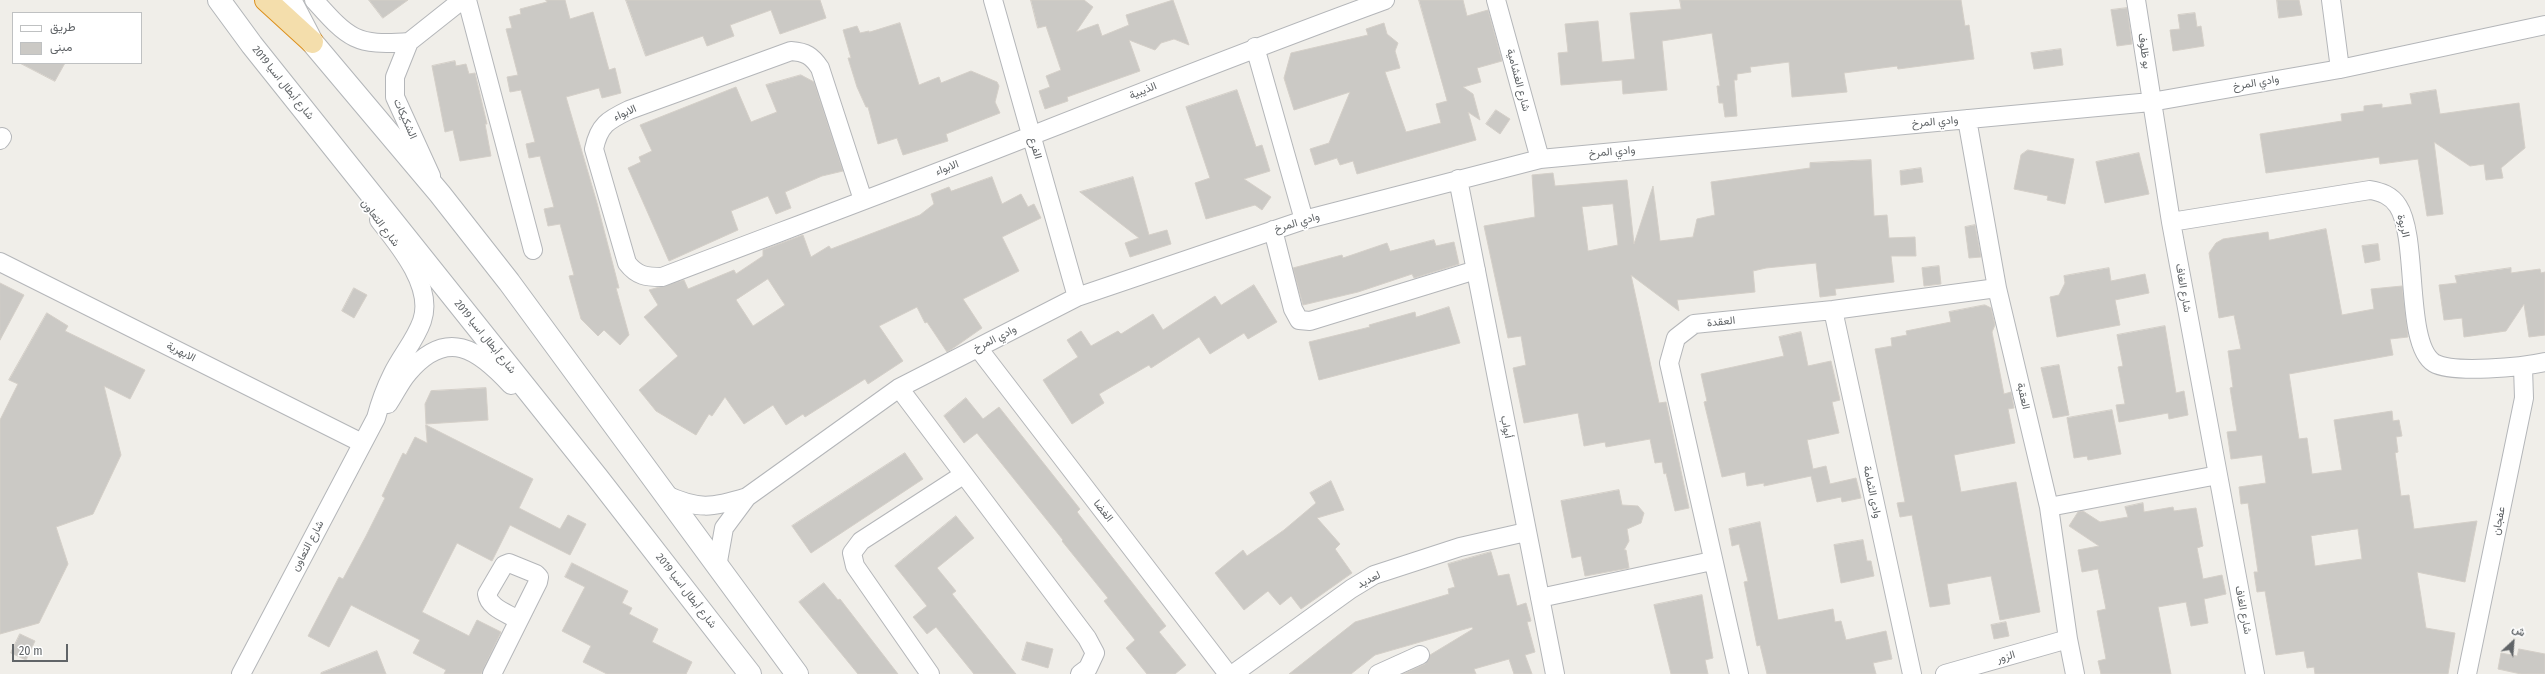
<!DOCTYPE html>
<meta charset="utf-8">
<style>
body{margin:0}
#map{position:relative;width:2545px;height:674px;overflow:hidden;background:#f0eee9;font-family:"Fira Sans Condensed",Vazirmatn,sans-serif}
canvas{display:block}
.legend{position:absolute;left:12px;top:12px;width:130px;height:52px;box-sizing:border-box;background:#fff;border:1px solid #bfc1c2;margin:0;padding:5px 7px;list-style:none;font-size:12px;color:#606467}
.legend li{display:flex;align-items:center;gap:8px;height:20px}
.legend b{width:20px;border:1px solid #bfc1c2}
.north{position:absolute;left:2493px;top:622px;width:40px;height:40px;-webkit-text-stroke:3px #fff;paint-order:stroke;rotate:26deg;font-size:11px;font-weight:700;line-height:16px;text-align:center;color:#606467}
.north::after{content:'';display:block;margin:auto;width:14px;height:18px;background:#606467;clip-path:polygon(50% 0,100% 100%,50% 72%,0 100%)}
.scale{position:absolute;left:12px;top:644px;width:56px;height:18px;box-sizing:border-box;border:2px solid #606467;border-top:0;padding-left:5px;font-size:12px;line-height:14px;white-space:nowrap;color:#606467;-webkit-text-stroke:3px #fff;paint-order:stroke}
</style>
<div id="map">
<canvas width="2545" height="674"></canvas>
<ul class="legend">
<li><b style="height:5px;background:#fff"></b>طريق</li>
<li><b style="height:11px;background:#cbc9c5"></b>مبنى</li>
</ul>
<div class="north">ش</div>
<div class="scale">20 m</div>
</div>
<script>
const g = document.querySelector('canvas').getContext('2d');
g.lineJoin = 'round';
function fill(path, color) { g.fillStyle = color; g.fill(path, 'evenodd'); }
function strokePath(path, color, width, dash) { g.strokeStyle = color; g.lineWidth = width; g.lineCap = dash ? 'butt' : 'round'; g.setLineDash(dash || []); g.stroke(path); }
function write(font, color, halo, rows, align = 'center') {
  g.font = font + ' "Fira Sans Condensed",Vazirmatn,sans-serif'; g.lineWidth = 3.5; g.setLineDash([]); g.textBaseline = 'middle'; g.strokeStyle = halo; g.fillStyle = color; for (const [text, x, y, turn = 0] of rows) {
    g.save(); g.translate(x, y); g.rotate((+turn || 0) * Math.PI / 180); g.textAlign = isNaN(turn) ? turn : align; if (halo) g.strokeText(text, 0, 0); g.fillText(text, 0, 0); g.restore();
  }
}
const building = new Path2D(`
 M369,0H408L383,18Z
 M546,0H565L570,19L593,12L609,70L615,68L621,93L602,98L599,88L566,97L597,203L619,288H616L629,335L620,345L604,330L598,336L581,319L569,276L574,275L560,224L548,226L544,209L554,207L540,156L529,158L526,144L535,142L521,90L510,92L507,77L518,75L506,29L512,28L509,17L521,14L520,9L547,2Z
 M626,0H820L826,18L780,34L771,10L730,25L734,36L707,46L703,36L646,56Z
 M1031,0H1084L1093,7L1076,32L1098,24L1102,36L1129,25L1126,15L1173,0L1189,45L1174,39L1161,43L1155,50L1129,40L1140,71L1067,97L1068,101L1045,109L1039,91L1050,87L1046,76L1061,70L1046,26L1038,28Z
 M1419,0H1463L1467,16L1488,10L1502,61L1477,68L1481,82L1463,87L1473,94L1480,120L1468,112L1476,140L1357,174L1353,161L1340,165L1337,158L1315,165L1310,149L1329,143L1350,92L1294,110L1284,78L1291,53L1368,35L1366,29L1384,23L1387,34L1398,43L1395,51L1400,68L1385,72L1406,132L1441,123L1436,104L1447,101Z
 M1680,0H1961L1965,26L1969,25L1974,59L1898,69L1897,66L1844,73L1847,92L1792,97L1789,62L1750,67L1751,72L1737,74V80H1734L1737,116L1725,117L1723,103H1719L1717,86H1720L1712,33L1662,41L1667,90L1623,94L1622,80L1561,85L1558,53L1568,52L1565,24L1598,21L1602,62L1635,59L1630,13L1681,9Z
 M2277,0H2299L2302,15L2279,18Z
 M2127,8L2132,44L2117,46L2111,10Z
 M2195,13L2197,27L2201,26L2204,46L2173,51L2170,30L2180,29L2178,15Z
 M900,23L919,85L939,77L941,83L971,71L997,82L999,86L995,102L1000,113L946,134L948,141L903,155L897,138L878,144L868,107H866L857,87L848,58H851L843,30L857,26L860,33L869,31V32Z
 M2061,49L2063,65L2034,69L2031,53Z
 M455,61L456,66L466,64L469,74L475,73L487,124H485L491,156L460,161L453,130L445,132L432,66Z
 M20,63H65L55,81Z
 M801,75L814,82L843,171L822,176L785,192L791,208L776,214L768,196L731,211L738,230L669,261L628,168L641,162L639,157L652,151L640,125L736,87L751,122L777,112L766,85Z
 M1237,90L1256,147L1262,145L1270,171L1244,179L1271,197L1262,210L1255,205L1206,219L1195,183L1210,178L1186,107Z
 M2436,90L2440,114L2519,103L2525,148L2501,168L2503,178L2486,180L2484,164L2470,166L2434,142L2443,214L2427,216L2418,159L2380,164L2379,157L2266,173L2260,134L2342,121L2341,114L2364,111V106L2382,104V108L2412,104L2410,94Z
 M1496,110L1510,119L1500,134L1486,124Z
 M2028,150L2074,159L2065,204L2047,200L2048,196L2014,189L2021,155Z
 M2139,153L2149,194L2105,203L2096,162Z
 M1871,160L1874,216L1887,215L1889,238L1915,237L1916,256H1891L1894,282L1835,289L1836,295L1820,297L1816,263L1766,268L1753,271L1755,292L1677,300L1679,311L1631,275L1659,403L1666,402L1689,508L1675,511L1666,473L1664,474L1662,462L1655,463L1650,439L1606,447L1605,442L1584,446L1578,413L1524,423L1513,368L1526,365L1521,336L1508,338L1484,226L1535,217L1532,175L1553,173L1555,186L1627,180L1634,244L1653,186L1660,241L1693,237L1697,219L1715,215L1711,182L1810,168V163ZM1613,204L1618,245L1588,251L1582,207Z
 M1921,168L1923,182L1901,185L1900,171Z
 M992,177L1002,204L1021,194L1028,207L1034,204L1041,218L1002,237L1019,271L963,299L982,328L952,349L947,352L927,322L925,323L917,307L879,326L903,361L868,384L865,379L805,417L803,414L786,425L773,405L744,424L725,397L712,416L709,414L696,435L656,411L639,390L678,356L644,317L658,305L649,290L684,280L688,289L734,270L736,274L763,256V250L803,235L811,257L829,246L831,249L920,215L934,204L931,194L949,187L951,191ZM768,279L785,305L753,326L736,300Z
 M1133,177L1149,235L1167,230L1171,244L1130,257L1125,243L1139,238L1080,192Z
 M1975,225L1981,257L1969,258L1965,227Z
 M2326,229L2342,315L2374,309L2371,289L2402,286L2408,337L2390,339L2393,355L2289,374L2299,439L2307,438L2312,474L2342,470L2334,420L2392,411L2393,421L2399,420L2402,436L2396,437L2398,452L2395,453L2401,496L2409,495L2414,529L2477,521L2465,582L2417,572L2426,628L2455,633L2448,674H2315L2314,667L2307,668L2304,651L2276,655L2265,591L2257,592L2254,572H2258L2248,503L2241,504L2239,487L2266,483L2262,455L2231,459L2227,432L2237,431L2230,388L2233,387L2228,351L2241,349L2234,315L2219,318L2209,253L2216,243L2223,239L2268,232L2269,240ZM2358,529L2362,559L2315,566L2311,536Z
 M1434,240L1436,246L1454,242L1459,264L1414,278L1412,274L1358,292L1303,305L1293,268L1342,255L1343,258L1387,243L1390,251Z
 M2378,244L2380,260L2365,263L2362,246Z
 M1939,266L1941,284L1924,286L1922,268Z
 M2109,268L2111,281L2145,274L2149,293L2115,300L2120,325L2057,337L2050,297L2059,295L2065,283L2064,276Z
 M2511,268V273L2540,269L2541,273L2545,272V335L2529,337L2524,304L2506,331L2464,337L2462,318L2444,320L2439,285L2457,283L2455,276Z
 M0,283L24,295L0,340Z
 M1254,285L1277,322L1248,339L1244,333L1210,354L1199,337L1151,368L1149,365L1099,394L1104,403L1072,424L1043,380L1078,357L1067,340L1081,331L1091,346L1118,331L1121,334L1153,314L1163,330L1215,296L1221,305Z
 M354,288L367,295L354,318L342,311Z
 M1985,305L1991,308L1995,325L1992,332L2004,394L2011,392L2012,397L2014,408L2008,409L2015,443L1954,455L1961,492L2016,482L2040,612L2000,620L1991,576L1947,584L1950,604L1930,607L1912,515L1900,517L1897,503L1905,502L1875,349L1892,346L1891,338L1907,335L1906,331L1951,322L1949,312Z
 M1449,307L1460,343L1319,380L1309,342L1370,327L1369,325L1415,312L1416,317Z
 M47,313L68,326L65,331L145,370L130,399L104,386L121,455L93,514L56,527L68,564L39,623L0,634V420L18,384L9,380Z
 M2165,326L2176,393L2184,391L2188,415L2169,419L2168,413L2119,422L2116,405L2125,404L2118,367L2123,366L2117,335Z
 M1801,332L1808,366L1831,361L1840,400L1832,402L1839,433L1807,440L1813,469L1826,466L1830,484L1856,478L1861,498L1842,502L1841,497L1817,502L1811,476L1764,486V483L1747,486L1745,472L1722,477L1704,402L1707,401L1701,374L1784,356L1779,337Z
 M2059,365L2069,415L2053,418L2041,368Z
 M486,388L488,420L426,424L425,404L431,391Z
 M966,398L983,419L999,407L1080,509L1077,512L1166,626L1159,632L1186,665L1175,674H1147L1126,648L1135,640L1104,601L1108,598L1062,541L1063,540L977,433L964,443L944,416Z
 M2112,410L2121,454L2088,460L2087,456L2074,458L2067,418Z
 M426,425L533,479L519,508L560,529L568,515L586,524L570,555L510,525L492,561L457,543L422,612L469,636L477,620L501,632L481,674H444L446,670L413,653L420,640L351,605L329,647L308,636L339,577L343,579L366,536L385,498L382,496L403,453L406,455L415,437L427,443Z
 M905,453L923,479L811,553L792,526Z
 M1331,481L1344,510L1317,518L1340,544L1335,549L1352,573L1301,609L1291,596L1280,605L1268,591L1244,610L1215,573L1243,550L1247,556L1284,530L1316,503L1310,493Z
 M1619,490L1622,505L1638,506L1644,513L1641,523L1627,529L1629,541L1624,550H1626L1629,568L1585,576L1581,556L1572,558L1561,501Z
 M2143,503L2144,512L2173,507L2174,511L2196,508L2203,546L2197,548L2203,579L2222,575L2226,594L2204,599L2208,623L2191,626L2186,602L2158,607L2171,674H2101L2098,661L2106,659L2097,611L2106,609L2098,569L2082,572L2078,550L2099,546L2069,526L2078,512L2083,511L2100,522L2128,517L2125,507Z
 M956,516L974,538L937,568L956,591L952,594L1016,674H974L936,627L927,634L913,617L927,606L895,566Z
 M1760,522L1778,620L1833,609L1835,622L1841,621L1846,640L1886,631L1892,659L1873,663L1876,674H1767L1760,645L1757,646L1744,582L1748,581L1739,544L1732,546L1729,529Z
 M1863,540L1867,561H1871L1874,576L1841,583L1834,545Z
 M1491,552L1498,576L1509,574L1517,606L1526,603L1531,621L1527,622L1535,652L1525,655L1532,674H1514L1509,659L1474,669L1476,674H1403L1425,664L1430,655L1473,629L1472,627L1375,655L1351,674H1289L1355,622L1449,594L1448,589L1455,587L1448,564Z
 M572,563L628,591L622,603L632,608L629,614L658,629L652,642L692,662L686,674H607L583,662L591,646L562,631L585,587L565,577Z
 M824,583L838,600L840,599L898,674H858L799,602Z
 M1702,595L1713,658L1705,660L1708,674H1671L1654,605Z
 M2006,622L2009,636L1994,639L1991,625Z
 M20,634L35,641L26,660L11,653Z
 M1027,642L1053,649L1048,668L1022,660Z
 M2519,649L2545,654V674H2521L2498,669L2501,653L2517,656Z
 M377,651L386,674H321V673Z`);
fill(building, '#cbc9c5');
strokePath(building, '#d4cfc8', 1);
const minor = new Path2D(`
 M314,0C349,39 355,46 409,42
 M467,0L533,250
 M993,0L1077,297
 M1496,0L1540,159
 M2136,0L2171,222L2255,674
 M2331,0L2340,69
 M1255,47L1304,220
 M1967,119L1997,288L2049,507L2068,639L2075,674
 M0,140L2,137
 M431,176L395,97V77L409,42L462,0
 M1458,179L1555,674
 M863,200L820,68C812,56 806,52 791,51L629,110C608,120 599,125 594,149L627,263C637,276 646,277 662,277C785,230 909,184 1033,135C1150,89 1267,43 1385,0
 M2171,222L2370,190C2381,192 2391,195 2398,206C2419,238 2404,344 2434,363C2453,374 2523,367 2545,362
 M1273,230L1293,309L1299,320L1310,321L1476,270
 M0,262L362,443
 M1833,310L1912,674
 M978,348L1228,674
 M899,388L1087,638L1095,653L1088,668L1080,674
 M388,404C395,394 400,382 408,373C447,327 478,349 511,385
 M664,494C698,510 712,508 747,497
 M2049,507L2218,475
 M717,567L724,528L747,497L899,388L1077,297L1304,220L1540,159L2151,102L2340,69L2545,25
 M1540,598L1712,561
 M241,674L376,418C380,403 385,389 392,375C401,356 415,341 422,321C434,287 399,245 379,220
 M492,674L538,582L539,577L536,574L509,563L504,565L487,594C489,608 507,613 518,620
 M930,674L855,566L852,553L861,541L963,475
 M1233,674L1351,589L1374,575L1460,547L1526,532
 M1378,674L1420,655
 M1739,674L1669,363L1676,338L1694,324L1833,310L1997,288
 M1945,674L2068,639
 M2467,674L2524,398L2523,367`);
const secondary = new Path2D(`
 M219,0L252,45L597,477L750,674
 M290,0L312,42L440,194L509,282L797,674`);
const trunk = new Path2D(`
 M266,0L312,42`);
strokePath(minor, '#b4b6b9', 20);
strokePath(secondary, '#b3b6b9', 24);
strokePath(trunk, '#dc901d', 24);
strokePath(minor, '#fff', 18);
strokePath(secondary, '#fff', 22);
strokePath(trunk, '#f4deac', 22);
write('11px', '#606467', '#fff', [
 ["بو ظلوف",2144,51,81],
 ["شارع الغشامية",1518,80,75],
 ["شارع أبطال اسيا 2019",283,83,51],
 ["وادي المرخ",2256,83,-10],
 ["الذيبية",1143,91,-22],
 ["الابواء",625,113,-24],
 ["الشكيكات",405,119,66],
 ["وادي المرخ",1935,122,-5],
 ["الفرع",1035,148,74],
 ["وادي المرخ",1612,152,-5],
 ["الابواء",947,168,-21],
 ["شارع التعاون",380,223,53],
 ["وادي المرخ",1297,223,-17],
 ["الربوة",2403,226,76],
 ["شارع الغاف",2183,288,80],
 ["العقدة",1721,322,-6],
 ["شارع أبطال اسيا 2019",485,337,51],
 ["وادي المرخ",995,339,-27],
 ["الابهرية",181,352,27],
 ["العقبة",2023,396,77],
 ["أبواب",1506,427,79],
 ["وادى الثمامة",1872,492,78],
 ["الغضا",1103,511,52],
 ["عفجان",2499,521,-78],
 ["شارع التعاون",308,546,-62],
 ["لعديد",1369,580,-27],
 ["شارع أبطال اسيا 2019",686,591,52],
 ["شارع الغاف",2243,610,79],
 ["الزور",2006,657,-16]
]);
</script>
